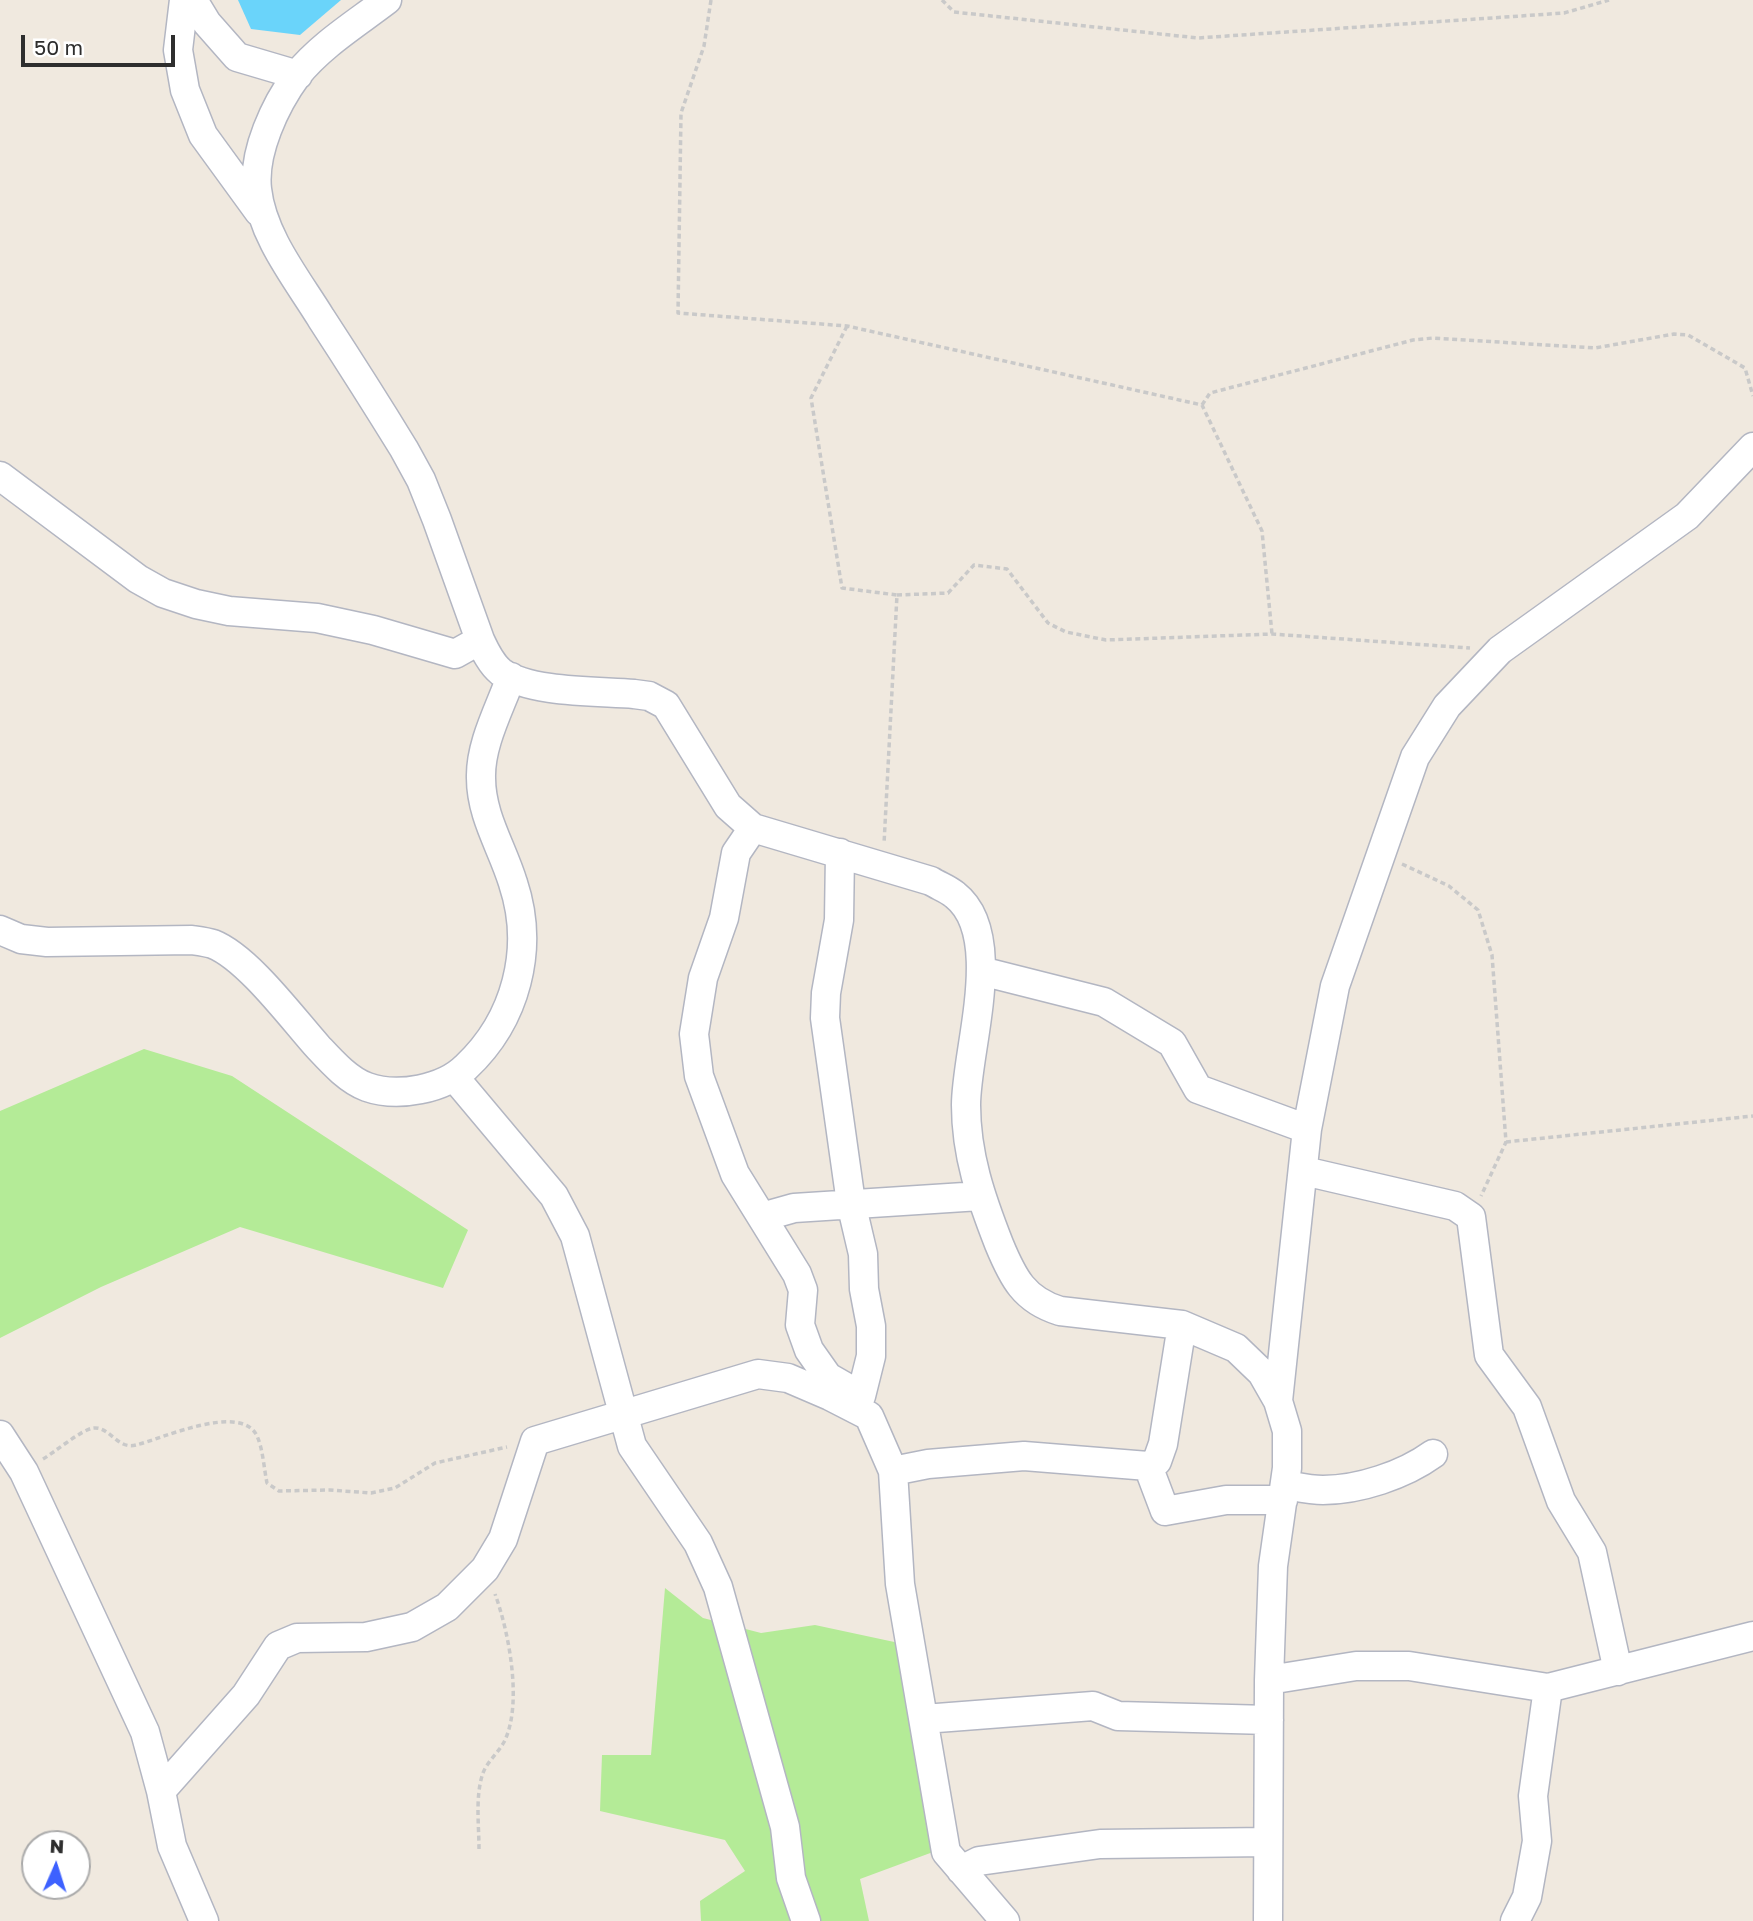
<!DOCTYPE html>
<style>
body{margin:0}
#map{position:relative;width:1753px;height:1921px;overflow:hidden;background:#f0e9df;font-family:"Golos Text",sans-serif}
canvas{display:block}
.north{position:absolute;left:21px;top:1830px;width:70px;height:70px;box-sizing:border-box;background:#fff;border:2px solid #ababab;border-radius:50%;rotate:3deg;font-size:19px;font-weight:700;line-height:28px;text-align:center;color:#2e2e2e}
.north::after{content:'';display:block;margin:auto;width:24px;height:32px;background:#3d61ff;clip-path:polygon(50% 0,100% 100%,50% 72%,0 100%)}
.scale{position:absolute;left:21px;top:35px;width:154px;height:32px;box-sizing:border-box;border:4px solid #2e2e2e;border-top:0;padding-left:9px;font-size:21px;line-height:24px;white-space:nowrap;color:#2e2e2e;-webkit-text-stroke:5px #fff;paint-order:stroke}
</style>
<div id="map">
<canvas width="1753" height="1921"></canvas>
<div class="north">N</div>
<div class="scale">50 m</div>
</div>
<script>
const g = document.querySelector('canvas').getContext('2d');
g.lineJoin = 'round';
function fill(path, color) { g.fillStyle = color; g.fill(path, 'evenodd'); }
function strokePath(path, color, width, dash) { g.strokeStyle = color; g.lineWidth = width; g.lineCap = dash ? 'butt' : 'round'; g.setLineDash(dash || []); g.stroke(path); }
fill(new Path2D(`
 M144,1049L232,1076L468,1230L443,1288L240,1227L101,1287L0,1338V1111Z
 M665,1588L703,1618L761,1633L815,1625L899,1643L933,1852L860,1879L869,1921H701L700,1901L745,1871L725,1840L600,1811L602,1755H651Z`), '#b4eb97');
fill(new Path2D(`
 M238,0H341L300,35L251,29Z`), '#6ad4fa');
const minor = new Path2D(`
 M184,0L178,50L185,90L203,135L259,212
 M193,0L207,23L237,57L298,75
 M387,0C357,23 321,45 297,75C275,105 253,152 257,189C262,236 297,279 321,318C349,361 377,405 404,449L421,480L437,520L480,640C485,651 491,664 501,672C530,693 598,691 634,694L649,696L666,705L728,806L753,828L931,881C939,886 948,889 955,895C1006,935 966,1050 966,1105C966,1155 981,1198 999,1244C1013,1278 1024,1300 1060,1311L1182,1325L1236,1348L1262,1373L1278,1401L1287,1431V1468L1273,1566L1269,1680L1268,1921
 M0,476L138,579L163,593L196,604L229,611L317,618L373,630L455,654L480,640
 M753,828L736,853L724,918L703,978L694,1034L699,1076L735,1174L797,1274L803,1290L800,1325L809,1350L828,1377L856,1393
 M840,853L839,920L826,993L825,1018L851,1203L863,1254L864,1289L871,1326V1356L861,1396
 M0,930L21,939L47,942L192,940C199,941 207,942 213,944C248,958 292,1018 318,1047C332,1062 348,1080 367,1087C398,1098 444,1089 466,1067C516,1020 535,949 513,883C502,847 481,816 481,778C480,744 500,708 511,677
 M981,971L1104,1002L1172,1043L1198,1089L1307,1129
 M455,1078L554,1196L575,1236L632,1446L698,1543L718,1587L785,1827L791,1878L806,1921
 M1304,1171L1455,1206L1471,1217L1489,1355L1527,1407L1561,1501L1592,1552L1618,1671
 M762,1217L794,1208L980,1196
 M1278,1401L1307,1129L1335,986L1415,757L1447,706L1500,650L1687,516L1753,447
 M0,1435L24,1472L145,1732L161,1791L172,1846L204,1921
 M1148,1466L1165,1511L1226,1500H1283
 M893,1471L928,1464L1024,1456L1148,1466L1157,1461L1163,1444L1182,1325
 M1285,1485C1297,1487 1311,1490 1323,1490C1359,1490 1404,1475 1433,1454
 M1269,1680L1356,1666H1409L1548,1688L1753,1636
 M924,1719L1093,1706L1118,1716L1269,1720
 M161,1791L246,1695L278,1646L297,1638L366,1637L412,1627L447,1607L485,1569L503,1539L535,1441L758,1374L788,1378L830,1396L869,1416L893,1471L900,1584L946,1852L1005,1921
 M961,1870L979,1861L1100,1844L1268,1842
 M1515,1921L1527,1897L1537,1841L1533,1796L1548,1688`);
strokePath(minor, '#b3b6c2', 31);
strokePath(new Path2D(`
 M711,0L704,46L681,113L678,313L847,326L1202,405L1262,531L1272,634
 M942,0L954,12L1198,38L1564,13L1609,0
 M847,326L811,398L842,588L897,595L884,844
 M1202,405L1210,393L1413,340L1433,338L1595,348L1674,334L1688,335L1745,368L1753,396
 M897,595L948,593L974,565L1007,569L1048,623L1066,632L1106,640L1272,634L1470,648
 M1402,864L1449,886L1478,910L1492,955L1506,1142L1481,1196
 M1506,1142L1753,1116
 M43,1459C55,1452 81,1430 93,1428C110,1426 117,1450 136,1445C161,1439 241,1402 257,1436C263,1449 264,1469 267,1483L279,1491L330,1490L371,1493L395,1488L435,1463L507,1447
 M479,1849C479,1825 475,1796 483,1773C487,1762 498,1753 504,1742C523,1705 509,1632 495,1594`), '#c9c9c9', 3.5, [5, 3.5]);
strokePath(minor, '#fff', 28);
</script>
